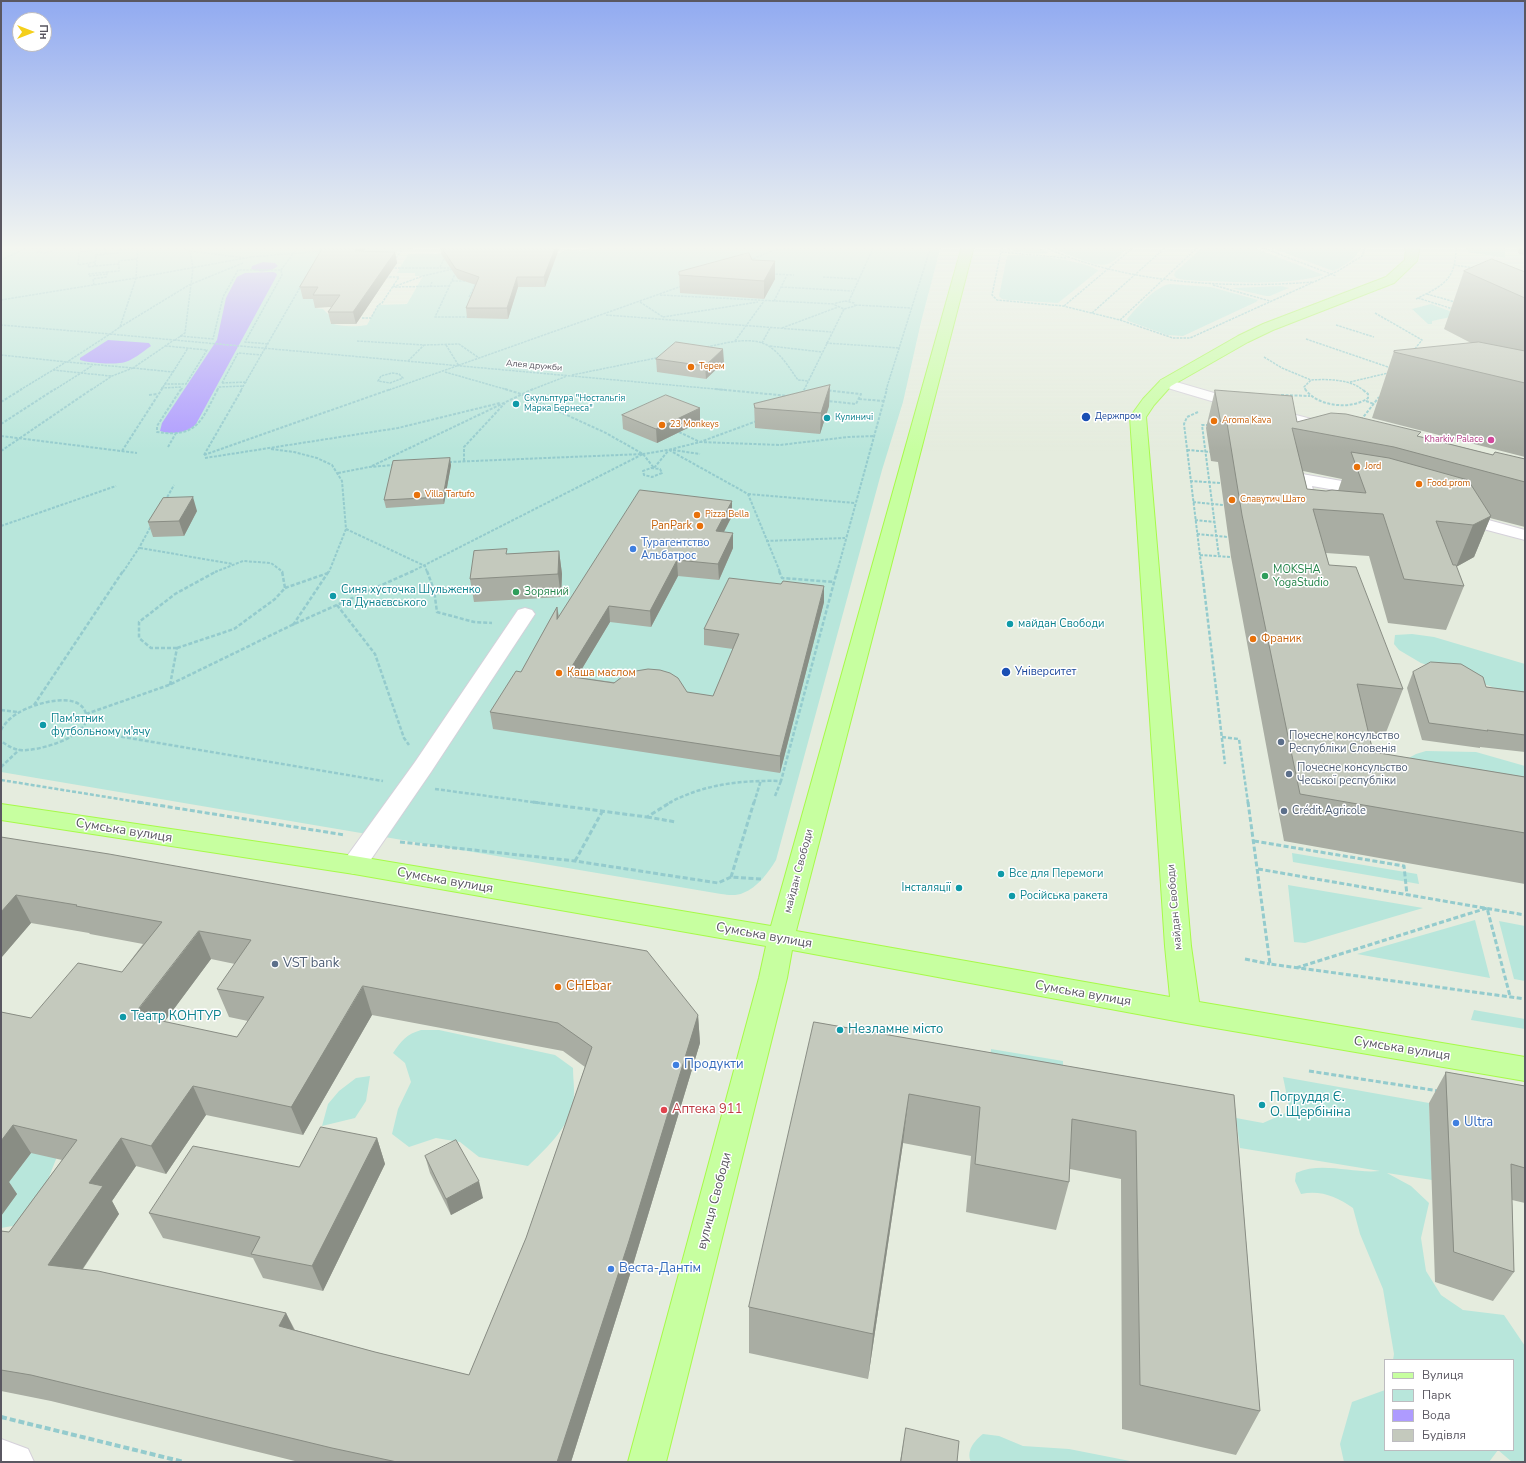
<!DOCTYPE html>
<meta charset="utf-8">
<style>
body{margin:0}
#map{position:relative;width:1526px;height:1463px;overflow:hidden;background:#e5ecde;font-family:"Nunito Sans",sans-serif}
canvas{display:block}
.frame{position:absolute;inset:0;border:2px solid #5a5761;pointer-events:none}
.legend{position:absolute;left:1384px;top:1359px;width:130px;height:92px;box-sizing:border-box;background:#fff;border:1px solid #bdbcc0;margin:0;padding:5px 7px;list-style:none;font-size:12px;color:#5a5761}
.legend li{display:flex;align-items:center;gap:8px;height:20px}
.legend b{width:20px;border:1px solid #bdbcc0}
.north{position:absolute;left:12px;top:12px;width:40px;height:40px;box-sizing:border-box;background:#fff;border:1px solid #bdbcc0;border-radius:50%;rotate:90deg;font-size:11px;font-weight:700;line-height:16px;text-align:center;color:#5a5761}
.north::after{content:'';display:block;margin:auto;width:14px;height:18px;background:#f4cf1c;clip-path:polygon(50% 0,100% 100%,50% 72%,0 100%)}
</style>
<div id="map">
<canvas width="1526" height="1463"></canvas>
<div class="frame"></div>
<ul class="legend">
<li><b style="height:5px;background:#c7ffa0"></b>Вулиця</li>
<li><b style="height:11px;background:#b8e6db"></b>Парк</li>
<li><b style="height:11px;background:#ae9bff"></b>Вода</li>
<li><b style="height:11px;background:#c4c9bd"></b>Будівля</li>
</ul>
<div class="north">Пн</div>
</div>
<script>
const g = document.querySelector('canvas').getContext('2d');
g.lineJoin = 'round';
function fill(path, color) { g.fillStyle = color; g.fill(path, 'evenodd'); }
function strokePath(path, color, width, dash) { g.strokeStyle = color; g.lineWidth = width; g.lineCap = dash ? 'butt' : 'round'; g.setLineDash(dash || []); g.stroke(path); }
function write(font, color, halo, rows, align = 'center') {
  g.font = font + ' "Nunito Sans",sans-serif'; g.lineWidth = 3; g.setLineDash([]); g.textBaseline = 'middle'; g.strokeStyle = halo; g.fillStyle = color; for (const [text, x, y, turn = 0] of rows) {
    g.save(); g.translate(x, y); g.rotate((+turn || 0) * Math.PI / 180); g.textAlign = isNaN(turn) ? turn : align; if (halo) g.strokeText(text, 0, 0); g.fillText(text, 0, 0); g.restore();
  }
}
fill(new Path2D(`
 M1,246H424L397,251L396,253L381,258L321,299L316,308L323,309L330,316V323C342,327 355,327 367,325L378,305L407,304L423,276H415V273H397L408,254L560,253L567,249L580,251L592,248L621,246H941L921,322L903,402L882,470L776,860C768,873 758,887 743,893C737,896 728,895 721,894L1,772Z
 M1008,246H1034L1048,253C1041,255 1014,253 1007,248Z
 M1048,246H1130C1124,251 1116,261 1108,264C1096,269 1060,251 1048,246Z
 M1204,246H1250L1324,275C1288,285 1247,283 1209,281C1198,281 1186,281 1176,278L1174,275L1175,272Z
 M1266,246H1361C1359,257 1343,267 1333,271Z
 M1466,246H1505V258L1468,252Z
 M1009,255C1030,254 1080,259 1098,270V271L1058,303L1008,300L1002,299L999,296L1007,256Z
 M1170,284L1211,287L1258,300L1256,302L1183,336L1167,335L1128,321L1127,319C1137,307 1156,286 1170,284Z
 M1281,286L1289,288L1270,296H1266L1231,288Z
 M1431,304L1460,315L1432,321V324H1428L1412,309Z
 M1412,634L1434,637L1525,664V698L1421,663L1399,650L1394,644L1395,635Z
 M1426,751L1476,752L1525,766V795L1405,760L1416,754Z
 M1292,853L1417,874L1419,884L1293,862Z
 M1288,885L1423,908L1305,943L1294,942Z
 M1475,920L1490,978L1357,954Z
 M1499,921L1525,926V981L1514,979Z
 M1474,1010L1525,1019V1029L1471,1020Z
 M421,1030H439L555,1055L573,1068C573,1076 574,1084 574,1092C574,1124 548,1146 528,1166L479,1157L460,1142L436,1138L409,1147L392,1134L398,1109L411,1082L405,1063L393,1053C401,1041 407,1034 421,1030Z
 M991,1049L1063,1061V1080L990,1068Z
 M370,1076L366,1101L355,1118L322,1126L328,1104L339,1091L356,1078Z
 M1283,1077L1429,1103L1432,1180L1387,1173L1411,1186L1429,1203L1421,1238L1426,1271L1441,1295L1463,1310L1504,1315L1525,1346V1462H1512L1498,1450L1489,1462H1344L1340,1444L1352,1402L1385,1390V1450H1513V1360H1393L1394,1354L1383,1289L1360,1234L1353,1208C1337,1197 1321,1190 1301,1194L1295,1181L1296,1173C1322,1161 1353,1174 1380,1171L1240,1148L1236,1118L1263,1123L1290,1111Z
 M1,1124L62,1144L47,1182V1220L1,1228Z
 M983,1434L999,1436L1023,1446L1069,1449L1135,1462H971C966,1451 974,1441 983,1434Z`), '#b8e6db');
fill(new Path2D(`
 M263,262L275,263L278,266C271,272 260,273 251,269L252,266Z
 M273,272L276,273L277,275L196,424C188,433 170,435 160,431L162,423L217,340L226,298L237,277L245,273Z
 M108,340L149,343L151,346C129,362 127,365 99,363C93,362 86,362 80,360V358Z`), '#ae9bff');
const minor = new Path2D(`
 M1166,379L1245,402L1335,425L1338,428L1335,431L1330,433L1235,408L1161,386L1159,383L1161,380Z
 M1302,474L1370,486L1376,487L1378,491L1376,495L1370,496L1312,486L1317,505L1314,509L1308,510L1302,509L1299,505L1294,479L1296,475Z
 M1459,512L1525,530V540L1453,521L1450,517L1453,513Z
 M525,608L532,610L535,614L431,772L363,871L354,874L345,871L342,865L345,859L415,762L518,610Z
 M1,1439L28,1449L34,1462H1Z`);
const major = new Path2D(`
 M962,246H974L796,931L1170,997L1165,946L1130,417L1143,399L1161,380L1238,336L1263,324L1386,277L1405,260L1406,246H1418L1419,251L1417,261L1394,283L1273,330L1248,342L1171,386L1154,405L1146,417L1191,946L1199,1002L1525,1057V1081L1186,1023L792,950L787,978L666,1462H628L759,978L766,946L354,874L1,820V804L354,856L771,926Z`);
strokePath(minor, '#d5d1da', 2);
strokePath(major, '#a7fa49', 2);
strokePath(new Path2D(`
 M138,246L136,278L251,257L321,251
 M1002,246L992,295L997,300L1063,306L1120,320L1173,338H1190L1338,271L1362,256L1366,246
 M1042,246C1121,283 1226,289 1312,282
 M1191,246L1197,247
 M1258,246L1336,276
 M46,247L56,249L46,253L37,252Z
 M29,248L40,249
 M190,251L245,258
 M1001,252L1066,258
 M137,259L119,261V264L95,266L96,255L118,253V250L138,248
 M1,260L31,246
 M750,260L774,250L831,246
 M394,261L403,248
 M95,262L78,265L79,252L105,249L106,254
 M89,264L88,267L95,266
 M1454,265L1474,268
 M440,267L444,259
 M391,268H452
 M281,270L295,251
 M107,272V274L89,276V274Z
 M107,272L119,271V264
 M456,272L435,317H468V315
 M772,274L794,275
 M823,277L858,279
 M452,281H467
 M94,285L93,279L106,277L107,274
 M1213,285L1270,301
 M393,287L423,276L453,269
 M395,287L449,286
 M430,287L432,282
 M781,287L852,291
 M1427,294L1455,302
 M660,295L835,304
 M469,297L476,283
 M1418,298L1453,309
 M1416,299C1444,285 1456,280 1456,246
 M1,300L136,278L120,327L110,334L1,325
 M774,301L787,275
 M845,301L854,303L855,306L844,309L835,305L836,303Z
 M849,301L874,246
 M640,302L663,317
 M855,305L911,308
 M1064,306L1135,246
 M1092,313L1167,246
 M1375,313L1422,340L1414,350
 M606,315L831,332
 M663,317L758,302
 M362,318H371L378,305L382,303L399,277H385
 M1120,320L1199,246
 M1336,325L1374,337
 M120,327L189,285L243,263
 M782,328L838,307
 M110,334L174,340L133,368L67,362Z
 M180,336L213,339L223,297L238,270H281L282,275L245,342L269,344
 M1306,339L1391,368
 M174,340L726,390
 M175,340L185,333L193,268L190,251L178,246
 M357,341L425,345L459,344L479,358
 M735,341L764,301
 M762,343L770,328
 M826,343L900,348
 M446,345L459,366
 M770,346L822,352
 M707,347C725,343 754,335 770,347C782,355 790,369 798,380L808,381
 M1,355L67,362
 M1264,357L1282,368L1311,380
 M408,361L424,345
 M133,368L173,372L161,390
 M53,370L66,362
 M173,372L188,348
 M445,372L508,390
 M392,373L399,374L403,378L390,383L378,381L381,376Z
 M572,375L661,357
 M1350,382L1388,373
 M222,383L238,353L262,355
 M222,383L247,382
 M164,384H186L207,350L166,346
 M161,388L182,387
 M20,390L53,370L81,373L93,365
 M54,390L81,373L111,376
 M91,390L112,376L133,368
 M181,390L183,387
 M217,390L219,387L244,386
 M241,390L321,251L319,246
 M389,390L682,286
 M531,390L567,376
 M804,390L844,309
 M824,390H826
 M886,390L931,246
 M1306,390L1304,387L1311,380C1328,379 1350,379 1363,390`), '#94cbcd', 1.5, [2.5, 1]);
strokePath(new Path2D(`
 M181,389L157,426V432C198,438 201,421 218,389
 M505,389L521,394L606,433L643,454L654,468L668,451
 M715,389L789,396
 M1305,389C1317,407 1352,410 1368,398V394L1362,389
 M824,390L861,394L856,404L819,400Z
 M802,394L804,389
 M149,395L157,394
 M1281,395L1310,396
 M859,399L883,401
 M1366,401L1374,404
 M1,402L22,389
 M1198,412L1187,417L1184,424L1202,572
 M1361,420L1379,397
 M1,424L55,389
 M1209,425H1202L1219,557
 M679,432L700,442L757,421
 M1,436L137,453
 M168,447L176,433
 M271,449L294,452L317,458L332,465L342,481L346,529L329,572
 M669,450L748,494L780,572
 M673,450L700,454
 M1187,450L1212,452
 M1,451L92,389
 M122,451L162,389
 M204,455L391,389
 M204,455L242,389
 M205,458L398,428L500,403
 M464,461V447L505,403
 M449,462L643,454L668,450L700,442L780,445L848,437L874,436
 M372,466L533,389
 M651,468L660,469L662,473L652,477L644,475L643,471Z
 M338,473L369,467L394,465
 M1190,481L1220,483
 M748,494L855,503
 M165,501L174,485
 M1193,502L1223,505
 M1195,520L1215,522
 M1,526L116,486
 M346,529L425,566L427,572
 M1197,534L1228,537
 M766,541L845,538
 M140,548L233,564
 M1200,555L1231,557
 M123,572L139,548L151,526
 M215,572L243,561L271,563L283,572
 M411,572L643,454
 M837,572L887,389`), '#94cbcd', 2, [3, 1.5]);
strokePath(new Path2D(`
 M427,571L434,590L437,612L474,622L492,623
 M779,571L782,578L834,582
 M1202,571L1225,764
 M285,588L328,573
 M337,605L375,654L404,738L409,745
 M293,625L329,571
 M177,648H151L139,638V622L175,594L217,571
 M177,648L234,629L275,599L285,588L282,571
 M170,685L177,648
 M34,705L123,571
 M1,710L18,712
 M86,714L169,685L292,625L413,571
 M80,728L123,737L383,781
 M1,730C5,723 11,717 18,713C32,704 80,689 86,714C92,737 36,752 20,750C12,749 7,745 1,741
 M1222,737L1239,739L1248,803
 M1,767L19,750
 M1,780L144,803
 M435,789L540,803
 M775,796L781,781
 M669,803C704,784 742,780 781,781L837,571
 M754,803L761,780`), '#94cbcd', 2.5, [4, 2]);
strokePath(new Path2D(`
 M138,802L345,835
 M533,802L647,817L671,802
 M1248,802L1270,964L1525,999
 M647,817L676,822
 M1254,841L1404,866L1407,895
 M400,842L575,861L718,883L731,877L761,879
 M575,861L602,812
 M1258,869L1525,915
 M731,877L754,802
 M1245,959L1270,964
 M1296,968L1487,908L1510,996
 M1309,1071L1439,1091`), '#94cbcd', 3, [5, 2.5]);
strokePath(new Path2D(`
 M1,1417L184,1462`), '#94cbcd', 4, [6, 3]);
fill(minor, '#fff');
fill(major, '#c7ffa0');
fill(new Path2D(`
 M324,246H367L364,251L395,252L397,263L356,324H331L328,312L331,307L315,308L313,299H303L300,287Z
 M440,246H568H560L545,287H518L508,319L467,318L466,308L476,285L458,279L441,254Z
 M1516,246H1525V255L1519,254Z
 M752,260L775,279L764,299L680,293L679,272Z
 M1464,271L1525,272V457L1372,418L1394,351L1471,343L1444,329Z
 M656,359L724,362L706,379L657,372Z
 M830,385L829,406L820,434L755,428L754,404Z
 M1215,390L1297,422L1419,436L1493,455L1525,459V527L1490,518L1474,557L1456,567L1464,586L1446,630L1388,623L1369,556L1326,553L1329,565L1403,689L1385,735L1369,733L1373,752L1525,777V884L1284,841L1231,557L1218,462L1211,461L1206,428ZM1303,471L1342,479L1338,491H1326L1307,489Z
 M700,408V422L657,443L623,429L622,415Z
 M451,465L444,504L386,508L384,500Z
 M197,511L184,536L153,537L148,522Z
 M732,516L724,532L733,548L719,580L678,576L651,627L610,622L577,677L713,696L733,649L704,645V629L824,602L780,773L493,729L490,712L521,672L557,607L559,616Z
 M559,551L562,574L561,597L474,602L470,579L507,554Z
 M1413,672L1486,687L1525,692V752L1480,747V748L1422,740L1407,688Z
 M1,837L698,1015L700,1043L632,1268L571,1462H299L51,1401L1,1391V1231L9,1232L62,1160L31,1153L9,1182L17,1194L1,1216V1012L31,1018L122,972L143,944L90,934L89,933L31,923L1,958ZM211,959L235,964L217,989L229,1017L248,1021L237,1037L164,1022ZM372,1015L563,1051L585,1067L526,1238L469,1375L375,1352L295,1330L286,1313L83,1269L119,1214L112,1201L136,1166L166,1174L206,1115L303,1135Z
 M814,1022L1234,1095L1260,1411L1236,1455L1122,1429L1121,1179L1070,1169L1069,1182L1056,1230L966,1212L971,1156L903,1143L868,1379L749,1353V1307Z
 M1446,1072L1525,1086V1203L1512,1200L1514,1272L1493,1301L1435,1282L1429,1103Z
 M377,1138L385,1164L323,1291L263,1278L253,1258L163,1238L149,1213L299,1167Z
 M425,1156L483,1198L451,1215L430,1173Z
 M906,1428L957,1462H900Z`), '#a9ada3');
fill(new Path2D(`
 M358,246H367L358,263L355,251Z
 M556,246H560L545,287L544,277Z
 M395,252L397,263L356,324L353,312Z
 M775,261V279L764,299V281Z
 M517,277L518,287L508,319L507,308Z
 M723,349L724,362L706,379L705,366Z
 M830,385L829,406L820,434L821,413Z
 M700,408V422L657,443L656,429Z
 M450,458L451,465L444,504L443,497Z
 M193,497L197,511L184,536L179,521Z
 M732,501V516L716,547V531Z
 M1491,516L1474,557L1456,567L1473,525Z
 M733,533V548L719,580L718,564Z
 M559,551L562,574L561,597L558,574Z
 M677,560L678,576L651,627L650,611Z
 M824,586V602L780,773V756Z
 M609,606L610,622L568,692L566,676Z
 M557,607L559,623L557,619Z
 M16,895L31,923L1,958V912Z
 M199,931L211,959L148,1044L134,1015Z
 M363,986L372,1015L303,1135L291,1107Z
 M698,1015L700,1043L632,1268L571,1462H557Z
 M193,1086L206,1115L166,1174L151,1146Z
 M909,1094L903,1143L868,1379L873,1334Z
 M13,1125L31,1153L9,1182L17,1194L1,1216V1141Z
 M121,1138L136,1166L112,1201L119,1214L67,1292L48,1265L89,1183Z
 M377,1138L385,1164L323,1291L312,1266Z
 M479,1181L483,1198L451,1215L446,1199Z
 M286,1313L299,1340L279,1326Z`), '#898d84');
const building = new Path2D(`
 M324,246H358L355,251L395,252L353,312H328L340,295H313L318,287H300Z
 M441,246H556L544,277H517L507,308H466L479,277L456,269Z
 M749,253L752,260L775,261L764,281L679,275V272Z
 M1492,259L1525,272V298L1464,271Z
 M676,342L723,349L705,366L656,359Z
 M1479,342L1525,351V383L1394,352V351Z
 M830,385L821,413L755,408L754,404Z
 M1215,390L1292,396L1297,422L1331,413L1346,414L1421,432L1417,436L1493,455L1495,452L1525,459V482L1394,447L1292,428L1307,489L1326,491L1332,490L1366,493L1351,452L1389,458L1468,480L1491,516L1473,525L1436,521L1453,565H1456L1464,586L1404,579L1383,514L1313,509L1329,565L1356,567L1403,689L1357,684L1373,752L1525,777V833L1300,794L1242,515L1227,423L1221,422Z
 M666,395L700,408L656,429L622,415Z
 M450,458L443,497L384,500L393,461Z
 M640,490L732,501L716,531L733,533L718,564L677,560L650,611L609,606L566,676L614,683L626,674L636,671L648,669L660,670L670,673L678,678L687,692L713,696L739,634L704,629L729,578L781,584L783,581L824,586L780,756L490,712L516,671L521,672L557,607V619Z
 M193,497L179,521L148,522L163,498Z
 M507,549L506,554L559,551L558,574L470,579L474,551Z
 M1431,662L1461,664L1483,677L1486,687L1525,692V735L1487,730L1488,731L1429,723L1413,672Z
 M1,837L109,854L647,951L698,1015L629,1241L557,1462H397L332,1448L31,1375L1,1370V1231L9,1232L77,1140L13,1125L1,1141V1012L31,1018L78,963L122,972L162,922L76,906L77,905L16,895L1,912ZM199,931L251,940L217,989L264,997L237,1037L134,1015ZM363,986L558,1023L592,1047L526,1238L469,1375L375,1352L279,1326L286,1313L98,1271L48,1265L103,1186L89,1183L121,1138L151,1146L193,1086L291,1107Z
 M814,1022L1234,1095L1260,1411L1140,1385L1136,1131L1072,1119L1069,1182L975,1164L980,1107L909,1094L873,1334L749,1307Z
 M1446,1072L1525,1086V1168L1511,1164L1514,1272L1454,1252Z
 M321,1127L377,1138L312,1266L251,1254L260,1237L149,1213L193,1146L299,1167Z
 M456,1140L479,1181L446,1199L425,1156Z
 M906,1428L959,1441L957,1462H901Z`);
fill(building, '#c4c9bd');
strokePath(building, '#898d84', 1);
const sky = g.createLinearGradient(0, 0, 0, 451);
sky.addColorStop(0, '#91aaf1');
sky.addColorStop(0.55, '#f3f6f0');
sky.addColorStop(1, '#f3f6f000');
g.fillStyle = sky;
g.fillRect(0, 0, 1526, 451);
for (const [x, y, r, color] of [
 [691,367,4,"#e8710a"],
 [516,404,4,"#0f9aa8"],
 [1086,417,5,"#1a4fb4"],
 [827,418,4,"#0f9aa8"],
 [1214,421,4,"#e8710a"],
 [662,425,4,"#e8710a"],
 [1491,440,4,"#d1479c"],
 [1357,467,4,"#e8710a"],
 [1419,484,4,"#e8710a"],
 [417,495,4,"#e8710a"],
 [1232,500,4,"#e8710a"],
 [697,515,4,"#e8710a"],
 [700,526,4,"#e8710a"],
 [633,549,4,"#3f7fe0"],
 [1265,576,4,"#2e9e5b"],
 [516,592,4,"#2e9e5b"],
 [333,596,4,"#0f9aa8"],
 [1010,624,4,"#0f9aa8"],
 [1253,639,4,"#e8710a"],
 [1006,672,5,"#1a4fb4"],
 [559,673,4,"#e8710a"],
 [43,725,4,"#0f9aa8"],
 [1281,742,4,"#5c6f8a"],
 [1289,774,4,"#5c6f8a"],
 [1284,811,4,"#5c6f8a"],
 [1001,874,4,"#0f9aa8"],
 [959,888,4,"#0f9aa8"],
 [1012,896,4,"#0f9aa8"],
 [275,964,4,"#5c6f8a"],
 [558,987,4,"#e8710a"],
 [123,1017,4,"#0f9aa8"],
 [840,1030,4,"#0f9aa8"],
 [676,1065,4,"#3f7fe0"],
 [1262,1105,4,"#0f9aa8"],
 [664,1110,4,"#e0444e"],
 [1456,1123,4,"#3f7fe0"],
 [611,1269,4,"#3f7fe0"]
]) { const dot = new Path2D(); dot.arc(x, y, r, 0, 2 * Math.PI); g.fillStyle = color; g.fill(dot); strokePath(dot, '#fff', 1.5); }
write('9px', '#5a5761', '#fff', [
 ["Алея дружби",534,366,5]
]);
write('9px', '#c56008', '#fff', [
 ["Терем",699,367],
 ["Aroma Kava",1222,421],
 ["23 Monkeys",670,425],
 ["Jord",1365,467],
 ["Food.prom",1427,484],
 ["Villa Tartufo",425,495],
 ["Славутич Шато",1240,500],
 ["Pizza Bella",705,515]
], 'left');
write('9px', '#0d838f', '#fff', [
 ["Скульптура \"Ностальгія",524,399],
 ["Марка Бернеса\"",524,409],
 ["Кулиничі",835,418]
], 'left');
write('9px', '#164399', '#fff', [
 ["Держпром",1095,417]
], 'left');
write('9px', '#b23c85', '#fff', [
 ["Kharkiv Palace",1483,440]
], 'right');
write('11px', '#c56008', '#fff', [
 ["PanPark",692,526,"right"],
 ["Франик",1261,639],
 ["Каша маслом",567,673]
], 'left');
write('11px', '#366cbe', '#fff', [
 ["Турагентство",641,543],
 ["Альбатрос",641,556]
], 'left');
write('11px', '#27864d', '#fff', [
 ["MOKSHA",1273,570],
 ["YogaStudio",1273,583],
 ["Зоряний",524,592]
], 'left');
write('11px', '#0d838f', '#fff', [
 ["Синя хусточка Шульженко",341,590],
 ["та Дунаєвського",341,603],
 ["майдан Свободи",1018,624],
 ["Пам'ятник",51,719],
 ["футбольному м'ячу",51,732],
 ["Все для Перемоги",1009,874],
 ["Інсталяції",951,888,"right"],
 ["Російська ракета",1020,896]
], 'left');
write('11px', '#164399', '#fff', [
 ["Університет",1015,672]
], 'left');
write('11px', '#4e5e75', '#fff', [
 ["Почесне консульство",1289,736],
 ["Республіки Словенія",1289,749],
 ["Почесне консульство",1297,768],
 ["Чеської республіки",1297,781],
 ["Crédit Agricole",1292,811]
], 'left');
write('11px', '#5a5761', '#fff', [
 ["майдан Свободи",799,871,-75],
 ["майдан Свободи",1175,907,-95]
]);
write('13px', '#5a5761', '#fff', [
 ["Сумська вулиця",124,831,9],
 ["Сумська вулиця",445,881,10],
 ["Сумська вулиця",764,936,10],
 ["Сумська вулиця",1083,994,10],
 ["Сумська вулиця",1402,1049,9],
 ["вулиця Свободи",715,1201,-75]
]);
write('13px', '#4e5e75', '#fff', [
 ["VST bank",283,964]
], 'left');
write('13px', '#c56008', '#fff', [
 ["CHEbar",566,987]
], 'left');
write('13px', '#0d838f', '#fff', [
 ["Театр КОНТУР",131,1017],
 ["Незламне місто",848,1030],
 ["Погруддя Є.",1270,1098],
 ["О. Щербініна",1270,1113]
], 'left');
write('13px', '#366cbe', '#fff', [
 ["Продукти",684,1065],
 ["Ultra",1464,1123],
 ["Веста-Дантім",619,1269]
], 'left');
write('13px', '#be3a42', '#fff', [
 ["Аптека 911",672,1110]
], 'left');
</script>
